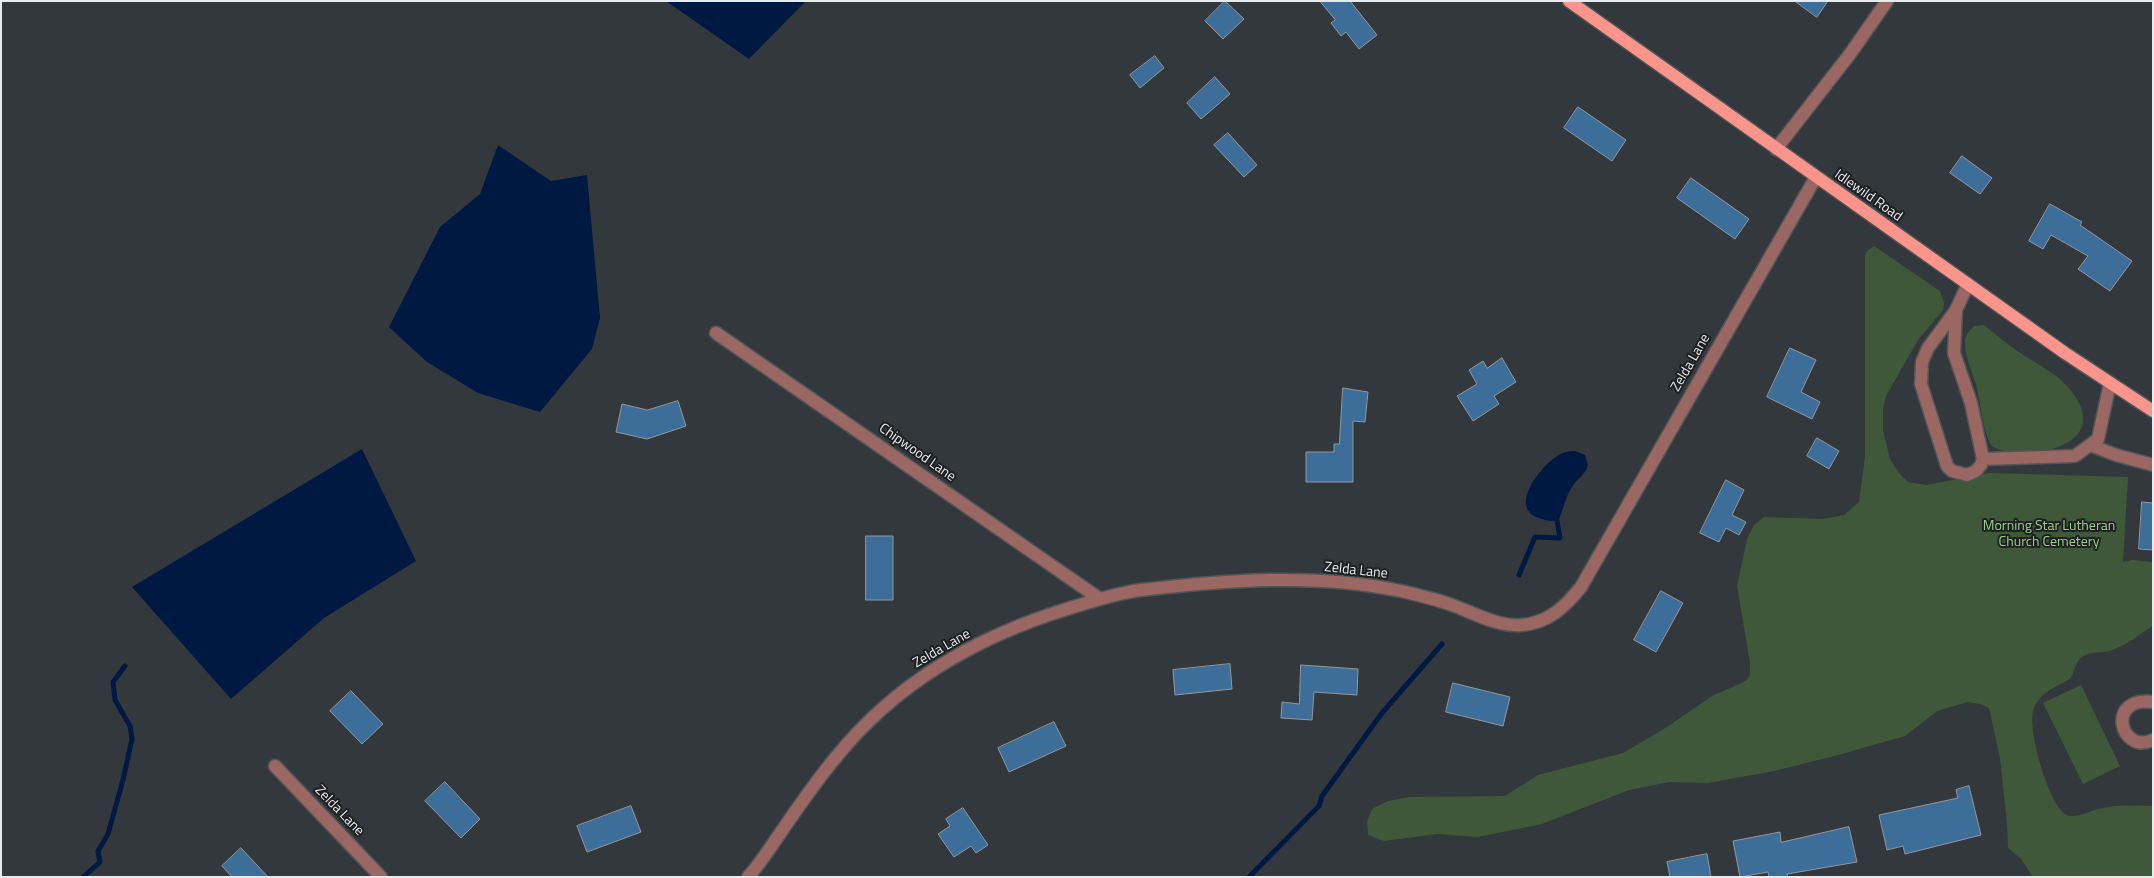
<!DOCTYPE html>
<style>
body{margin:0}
#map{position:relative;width:2154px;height:878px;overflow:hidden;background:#33383c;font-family:"Titillium Web",sans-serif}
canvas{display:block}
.frame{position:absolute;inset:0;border:2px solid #e8ebee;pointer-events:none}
</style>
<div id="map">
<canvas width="2154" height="878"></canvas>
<div class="frame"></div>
</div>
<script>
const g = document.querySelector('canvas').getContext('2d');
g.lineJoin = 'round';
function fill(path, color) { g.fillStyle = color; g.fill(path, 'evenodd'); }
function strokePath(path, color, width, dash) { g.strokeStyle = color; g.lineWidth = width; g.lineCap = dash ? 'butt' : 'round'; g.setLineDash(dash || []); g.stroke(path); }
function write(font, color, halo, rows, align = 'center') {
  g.font = font + ' "Titillium Web",sans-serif'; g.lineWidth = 4; g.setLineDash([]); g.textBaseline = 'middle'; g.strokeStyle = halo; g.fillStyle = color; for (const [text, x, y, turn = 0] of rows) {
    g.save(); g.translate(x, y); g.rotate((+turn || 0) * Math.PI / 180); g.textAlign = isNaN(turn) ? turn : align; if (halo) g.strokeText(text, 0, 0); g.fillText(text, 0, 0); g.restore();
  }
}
fill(new Path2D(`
 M1874,246L1940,291L1944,303L1943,310L1918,340L1886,396L1883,409V430L1890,459L1899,473L1908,482L1927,485L1989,473L2128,477L2123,562L2132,560L2153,562V626C2139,634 2128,645 2112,650C2103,654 2092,650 2082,657C2076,661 2074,671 2071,678C2057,687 2041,691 2034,708C2026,727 2049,805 2066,815C2075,819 2090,811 2099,809C2116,804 2135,806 2153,806V877H2033L2021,859L2008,848L2007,823L2000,758L1989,708L1980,704L1967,702L1937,711L1905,736L1838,755L1774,771L1708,783L1669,782L1629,790L1542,824L1478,837L1437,834L1384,841L1368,835L1367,821L1372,809L1388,801L1410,797L1505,796L1538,775L1623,753L1667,727L1712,696L1746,681L1750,675V663L1737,586L1747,539L1754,525L1764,517L1823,519L1844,515L1859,502L1865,457V256L1867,251Z
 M1984,325C1995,334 2006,343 2017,351C2039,365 2065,377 2078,401C2107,455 2006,461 1991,445C1982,428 1981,406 1977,388C1973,372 1965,359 1965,342C1965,335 1969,331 1974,326Z
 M2081,685L2120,766L2083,784L2043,703Z`), '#3f5839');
fill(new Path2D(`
 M666,1H806L749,59Z
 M498,145L551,181L587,175L600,318L592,349L540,412L478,393L427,362L389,327L440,227L480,194Z
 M362,449L416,561L324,618L231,699L132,587Z
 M1575,451L1585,455L1588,465C1585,476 1577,478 1572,487C1566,496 1564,507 1560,517C1554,523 1549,521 1542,519C1505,510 1541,465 1560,454C1564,452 1570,451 1575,451Z`), '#001942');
strokePath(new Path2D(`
 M1519,575L1535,537L1560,538L1556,515
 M83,877L100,862L98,851L108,834L123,780L132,739L130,726L115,700L113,682L125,666
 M1249,877L1319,806L1322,796L1382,713L1442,644`), '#001942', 5);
const building = new Path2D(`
 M1225,1L1244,19L1223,39L1205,21Z
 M1320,1H1350L1377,35L1359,49L1346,32L1341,36L1331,23L1335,20Z
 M1795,1H1828L1817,17Z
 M1155,56L1164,68L1140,88L1130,75Z
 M1215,77L1230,94L1201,119L1187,103Z
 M1578,107L1626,140L1612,161L1564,128Z
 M1228,133L1257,165L1244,177L1214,145Z
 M1962,156L1992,178L1980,194L1950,173Z
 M1691,178L1749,219L1735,239L1677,198Z
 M2050,204L2082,222L2080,225L2132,261L2110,291L2078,269L2088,256L2051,235L2043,249L2029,241Z
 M1790,348L1816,360L1801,392L1820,402L1812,419L1767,397Z
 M1502,358L1516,382L1494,396L1499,404L1473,421L1457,396L1477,384L1469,370L1483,361L1487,368Z
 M1343,388L1368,392L1365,422L1353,421V482H1306V452H1334V444H1339Z
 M678,401L686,426L647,439L616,432L622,404L647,410Z
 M1817,438L1839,451L1829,469L1807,456Z
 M1726,480L1744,490L1732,515L1746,522L1739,535L1726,528L1719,542L1700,533Z
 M2142,502L2153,503V550L2139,549Z
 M866,536H893V600H866Z
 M1661,591L1683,603L1656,652L1634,640Z
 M1230,664L1232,689L1175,695L1173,670Z
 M1301,665L1358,669L1357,695L1314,692L1312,720L1281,718L1282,702L1299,704Z
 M1453,683L1510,697L1503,726L1446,712Z
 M351,691L383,724L362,744L330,711Z
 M1054,722L1066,746L1009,772L998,748Z
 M445,782L480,819L461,838L425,801Z
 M1969,786L1981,835L1905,854L1903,846L1887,850L1879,815L1958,798L1956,790Z
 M631,806L641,832L587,852L577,826Z
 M963,808L988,845L976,853L971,846L954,857L938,834L950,826L946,819Z
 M1849,827L1857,862L1787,874L1788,877H1769L1768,872L1740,877L1733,841L1780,832L1781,842Z
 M241,848L268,877H232L222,866Z
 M1707,854L1711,877H1670L1667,862Z`);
fill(building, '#3d6e9a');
strokePath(building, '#93989d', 1);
const minor = new Path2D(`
 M1776,149L1850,54L1887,1
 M1956,310L1954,353L1971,403L1983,459L1981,465L1976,471L1967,475L1952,471L1947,466L1921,384L1922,362L1928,348L1956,310L1968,284
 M716,333L1100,599
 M2090,445L2116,455L2153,465
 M1983,459L2075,456L2098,439L2110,383
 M2153,702C2105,696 2120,755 2153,740
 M275,766L381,877
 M748,877C759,865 768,851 777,838C796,810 815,782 837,756C897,682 981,635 1070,608C1093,601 1117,593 1141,590C1226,580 1317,573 1401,591C1418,595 1436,599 1452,605C1474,613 1498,627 1522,625C1548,623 1565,607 1581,587L1816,177`);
const major = new Path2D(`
 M1569,1L2065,353L2153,411`);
strokePath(minor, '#505558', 15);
strokePath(major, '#505558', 15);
strokePath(minor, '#9a6762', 12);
strokePath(major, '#fb948b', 12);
write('14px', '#e8ebee', '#1d1f21', [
 ["Idlewild Road",1868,196,35],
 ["Zelda Lane",1691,363,-60],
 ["Chipwood Lane",917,453,35],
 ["Zelda Lane",1356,571,6],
 ["Zelda Lane",942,649,-30],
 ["Zelda Lane",339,811,46]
]);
write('14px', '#95d188', '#1d1f21', [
 ["Morning Star Lutheran",2049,527],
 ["Church Cemetery",2049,543]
]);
</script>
